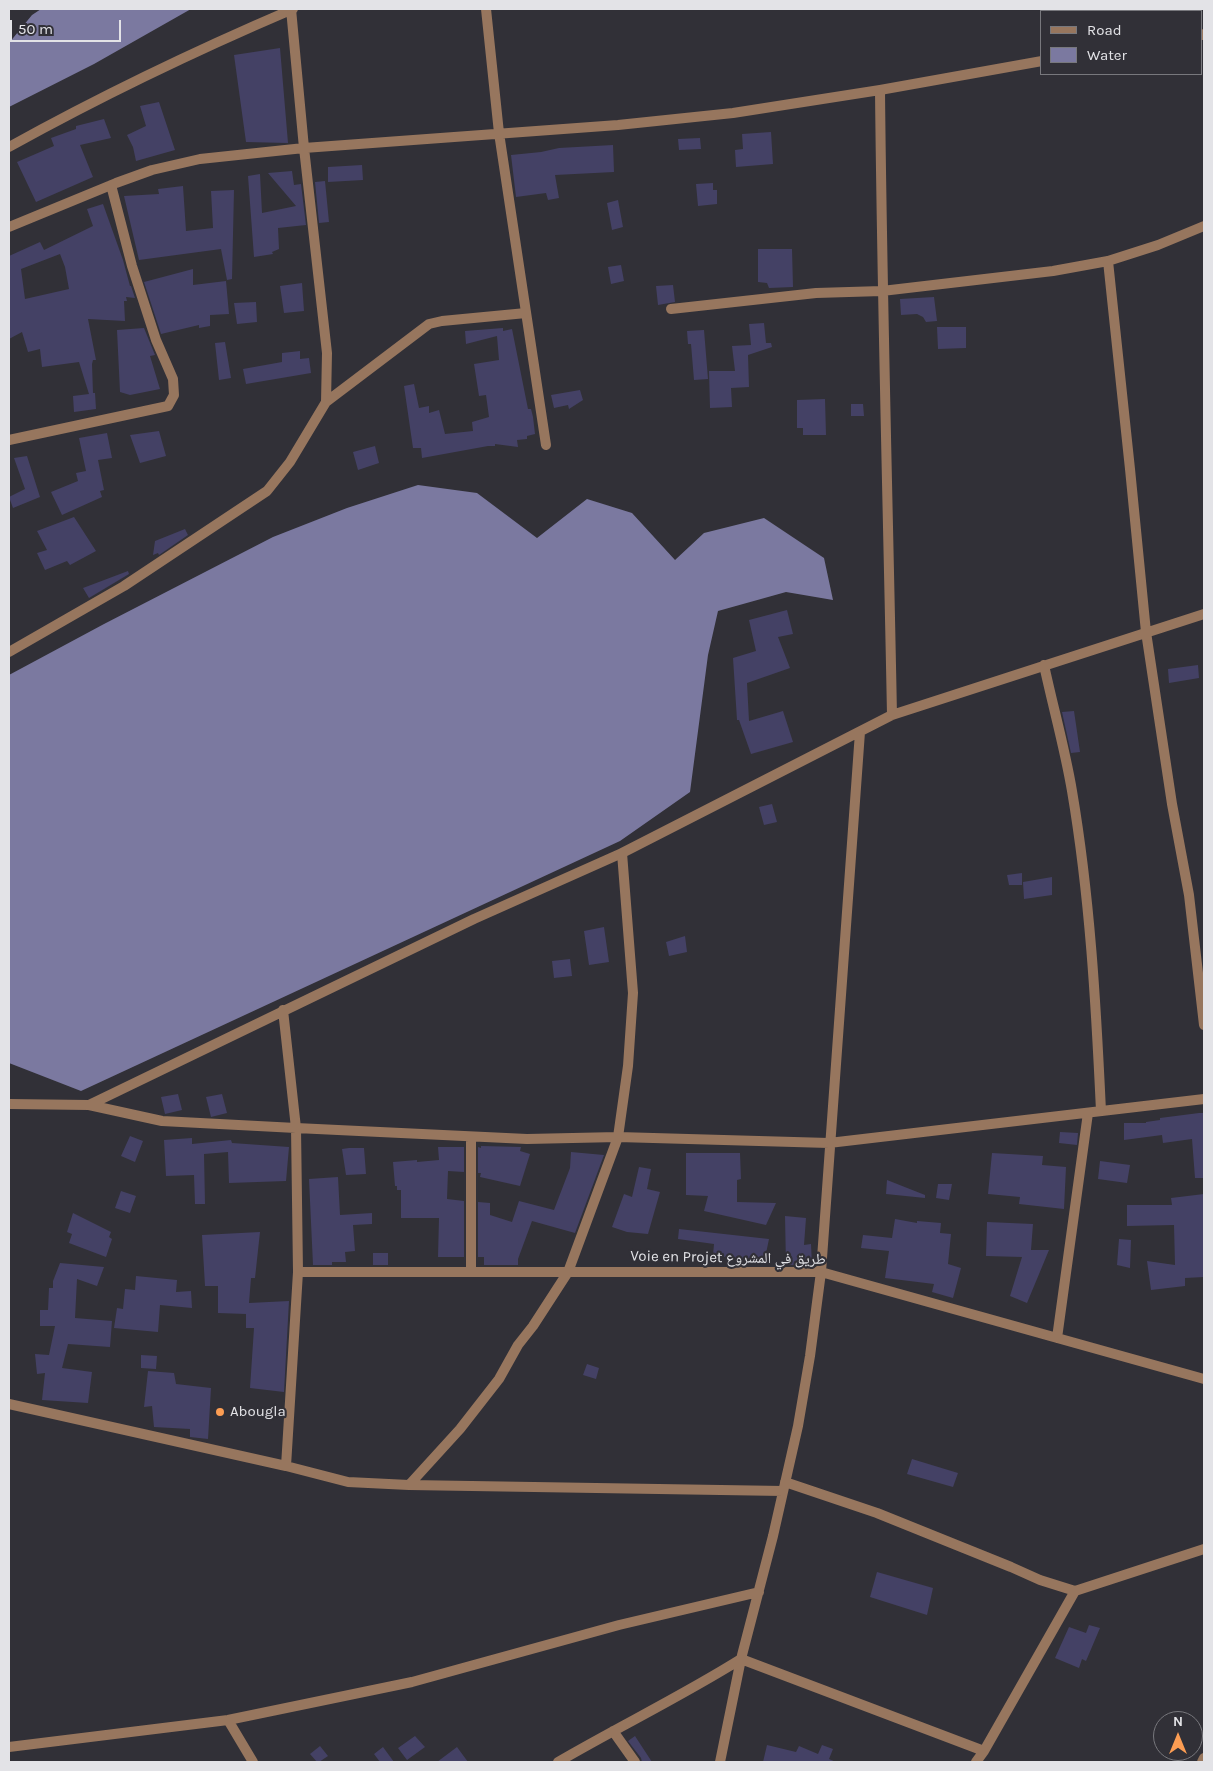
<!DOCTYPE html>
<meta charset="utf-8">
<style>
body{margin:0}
#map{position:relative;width:1213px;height:1771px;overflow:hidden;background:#313037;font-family:Karla,sans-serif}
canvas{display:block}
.frame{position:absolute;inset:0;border:10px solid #e3e3e7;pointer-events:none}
.legend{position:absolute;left:1040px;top:10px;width:162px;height:65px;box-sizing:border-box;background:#313037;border:1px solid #78787d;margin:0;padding:6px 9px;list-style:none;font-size:15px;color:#e3e3e7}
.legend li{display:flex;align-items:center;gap:10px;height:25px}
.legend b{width:25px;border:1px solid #78787d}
.north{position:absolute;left:1153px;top:1711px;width:50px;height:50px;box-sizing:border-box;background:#313037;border:1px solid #78787d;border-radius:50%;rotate:0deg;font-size:14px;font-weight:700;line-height:20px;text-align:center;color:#e3e3e7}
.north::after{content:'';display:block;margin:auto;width:18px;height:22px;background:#fc9d53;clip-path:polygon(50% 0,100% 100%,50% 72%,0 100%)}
.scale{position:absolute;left:10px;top:20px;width:111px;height:22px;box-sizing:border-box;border:2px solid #e3e3e7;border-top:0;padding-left:6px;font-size:15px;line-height:18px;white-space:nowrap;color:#e3e3e7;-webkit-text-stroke:4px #313037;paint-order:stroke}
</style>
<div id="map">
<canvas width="1213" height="1771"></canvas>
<div class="frame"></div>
<ul class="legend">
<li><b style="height:6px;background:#97765e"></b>Road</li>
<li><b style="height:14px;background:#7b79a0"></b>Water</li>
</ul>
<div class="north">N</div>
<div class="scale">50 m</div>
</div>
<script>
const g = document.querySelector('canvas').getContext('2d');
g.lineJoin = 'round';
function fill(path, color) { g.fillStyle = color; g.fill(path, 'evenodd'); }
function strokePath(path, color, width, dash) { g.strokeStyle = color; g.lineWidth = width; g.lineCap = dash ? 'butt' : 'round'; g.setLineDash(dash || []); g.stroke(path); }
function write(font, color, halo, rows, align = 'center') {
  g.font = font + ' Karla,"Noto Naskh Arabic",sans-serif'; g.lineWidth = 4.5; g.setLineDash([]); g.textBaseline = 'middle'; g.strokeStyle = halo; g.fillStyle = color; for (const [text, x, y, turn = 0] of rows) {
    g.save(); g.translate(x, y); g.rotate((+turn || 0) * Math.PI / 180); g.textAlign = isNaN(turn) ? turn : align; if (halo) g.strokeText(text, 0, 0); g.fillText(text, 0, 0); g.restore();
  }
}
fill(new Path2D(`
 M41,9H191L94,64L9,107V43L32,15Z
 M418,485L477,493L537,538L587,499L632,513L675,560L704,533L764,518L824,558L833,600L786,592L718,611L708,655L690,792L620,841L81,1091L9,1063V675L104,624L273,537L347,508Z`), '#7b79a0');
fill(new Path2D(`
 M280,48L288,143L246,142L234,55Z
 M159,102L175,150L136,161L133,147L127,135L146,126L140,106Z
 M104,119L111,138L80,145L93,177L36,202L17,162L54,146L51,138L76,129V126Z
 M771,132L773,164L736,167L735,150L743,149L742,134Z
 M700,138L701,149L679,150L678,139Z
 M613,145L614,172L555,175L559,198L548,200L546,193L516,197L511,155L541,152L559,148Z
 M362,165L363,180L328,182V167Z
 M292,171L294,185L301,184L306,225L278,228L279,249L272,252L273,254L254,257L248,176L260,174L262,213L296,206L268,173Z
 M325,181L329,222L319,223L315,182Z
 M713,183V190H717V204L698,206L696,184Z
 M183,186L186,231L213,228L211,191L234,190L232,279L227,280L221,249L139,260L124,196L159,194L158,189Z
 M618,200L623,227L612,230L607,203Z
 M103,204L123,260L130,286H131L135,298L126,297L127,301H124L125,321L88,319L96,360H93L92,364L93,393H95L96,409L74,412L73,396L89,394L79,362L42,367L40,349L28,352L22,332L9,339V256L40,242L44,250L93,226L87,209ZM60,254L65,267L69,289L25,299L21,269Z
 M758,249H792L793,287L769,288L767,283L758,282Z
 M621,265L624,281L611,284L608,267Z
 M193,269V285L226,281L229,314L210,315V326L199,328V325L161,334L144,282Z
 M302,283L304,311L284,313L280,286Z
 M673,285L675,302L658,305L656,286Z
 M934,297L937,321L926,322L923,317L917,314L901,315L900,299Z
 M256,302L257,322L237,324L234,303Z
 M764,323L766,343H771L772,347L748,355L749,387L731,388L732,407L710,408L709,371H735L732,346L751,345L749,324Z
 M937,327H966V348L938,349Z
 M144,328L155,355L150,356L160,389L130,395L120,392L117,330Z
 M503,328V331L512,329L528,409H531L533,417L535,434L527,436V439L517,440L518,447L495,444V446H488L422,458L421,448H413L404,386L414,384L419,408L429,406V413L439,410L445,434L473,431L472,422L489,417L486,395L479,396L474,364L499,360L497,336L466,344L465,331Z
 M704,330L708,379L694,380L691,344H688L687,331Z
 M225,342L231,378L219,380L215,343Z
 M300,351V359L309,358L311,373L246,384L243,369L282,362V353Z
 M580,390L583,400L569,409L568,405L554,408L551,395Z
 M825,399L826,435H803V428H797V400Z
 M851,404H863L864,416H851Z
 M159,431L166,456L140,463L130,435Z
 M107,433L112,458L98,460L104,490L100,491L102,497L62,515L51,492L78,481L76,473L86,471L79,438Z
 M375,446L379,463L358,470L353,452Z
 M27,456L40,497L13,508L9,497L25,489L14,458Z
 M74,517L96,551L70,565L67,561L45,570L37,553L47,550L37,531Z
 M185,529L188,535L159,555L158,553L153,555L155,541Z
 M128,571L129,574L89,598L83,588Z
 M787,610L793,634L778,637L790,668L747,683L749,721L783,711L793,742L751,754L739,720H737L733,658L756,651L749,620Z
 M1198,665L1199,678L1169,683L1168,669Z
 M1074,711L1080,752L1071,753L1062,712Z
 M772,804L777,822L764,825L759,807Z
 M1022,873V885H1009L1007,875Z
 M1052,877V895L1024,899L1023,882Z
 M604,927L609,962L589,965L584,931Z
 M685,936L687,952L669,956L666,942Z
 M570,959L572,976L554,978L552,961Z
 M178,1094L182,1110L165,1114L161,1097Z
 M222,1094L227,1113L211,1117L206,1097Z
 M1199,1113H1204V1178H1195L1192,1139L1163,1143L1162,1135L1124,1140V1123H1146V1122L1160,1120V1118Z
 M1060,1132L1078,1133L1077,1145L1059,1143Z
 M130,1136L143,1141L135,1162L121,1156Z
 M192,1138V1144L231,1140L232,1143L289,1147L286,1181L229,1183L228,1152L204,1154L205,1204H195L194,1175L166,1176L164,1140Z
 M481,1146L521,1147L520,1151L530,1154L520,1186L480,1177L481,1173H478V1147L481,1148Z
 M438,1147H464V1172L448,1171L447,1199L464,1201V1257H438L439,1218H401V1190H397V1186H395L393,1162L417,1160V1162L439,1160Z
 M349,1148H364L366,1174L346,1175L342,1149Z
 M571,1152L604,1155L575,1233L532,1221L518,1259V1265H484V1257H478V1202L490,1203V1215L512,1222L519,1201L554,1210L570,1168Z
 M686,1153H740L741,1179L737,1180V1202L776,1203L766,1225L704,1211L708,1196L686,1195Z
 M992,1153L1043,1156L1042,1165L1066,1167L1064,1209L1019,1204L1020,1197L988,1194Z
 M1100,1161L1130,1165L1127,1183L1098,1179Z
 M639,1167L651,1169L647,1189L660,1192L648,1234L627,1232L612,1227L624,1194L632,1197Z
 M338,1177L340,1215L372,1213V1224L353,1225L355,1251L345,1252L346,1262H332V1265H313L309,1179Z
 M887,1180L925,1195V1198L886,1194Z
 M938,1184H952L949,1200L936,1198Z
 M121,1191L136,1196L130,1213L115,1208Z
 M1204,1194V1277L1185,1278V1286L1151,1290L1147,1261L1175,1265L1174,1225L1127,1226V1205H1172L1171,1198Z
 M73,1213L111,1232L109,1237L112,1239L106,1257L69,1243L72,1234L67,1232Z
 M785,1216L806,1218L804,1245L811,1244L812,1265H786Z
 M895,1219L917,1223V1221L941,1223L940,1233L951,1234L948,1264L961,1268L953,1298L932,1292L934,1284L885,1278L889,1251L861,1248L863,1235L892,1238Z
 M987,1222L1033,1224L1031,1250H1049L1027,1303L1010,1296L1022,1257L986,1256Z
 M679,1229L769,1239L764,1263L713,1255L714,1244L678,1239Z
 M260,1232L255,1278H251L249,1303L289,1301L284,1392L250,1388L254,1328H246V1314L218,1313V1286H205L202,1235Z
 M1119,1239L1131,1240L1130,1268L1117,1265Z
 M373,1253H388V1265H373Z
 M60,1263L104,1267L97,1286L77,1279L75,1318L112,1321L110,1347L68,1344L62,1368L92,1372L88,1403L42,1400L45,1373L37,1374L35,1354L49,1355L55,1326H40V1310H48L49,1288H53V1281Z
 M136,1276L177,1280L176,1292L191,1291L192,1308L160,1305L158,1332L114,1328L117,1308L123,1309L125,1289L135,1290Z
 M141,1355L157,1356L156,1369L141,1368Z
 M587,1364L599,1368L596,1379L583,1375Z
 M148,1371L174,1373L176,1384L211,1388L208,1439L190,1437V1429L154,1427L152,1406L144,1407Z
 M912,1459L958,1473L953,1487L907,1474Z
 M877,1572L933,1588L927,1615L870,1597Z
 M1089,1625L1100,1628L1086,1661L1082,1659L1079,1668L1055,1658L1069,1627L1086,1633Z
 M415,1736L425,1747L407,1760L398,1748Z
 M635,1736L652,1762H642L641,1758L628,1741Z
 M767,1745L796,1752L799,1746L818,1754L822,1745L833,1749L829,1759L836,1762H763Z
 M320,1746L328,1756L319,1762H317L310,1754Z
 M383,1747L394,1762H380L374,1754Z
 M457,1747L468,1762H437Z`), '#444165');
strokePath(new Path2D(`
 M291,9L304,148L327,353L326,402
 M486,9L499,133L546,445
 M1202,35L1204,34
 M880,90C882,298 888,507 892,715
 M9,147C101,96 197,50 293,9
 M9,227L116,183L152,170L200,159L304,148L618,125L733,113L880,90L1042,61
 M1108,261L1130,469L1146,632L1172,804L1189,895L1204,1025
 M671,309L816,293L882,291L1053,271L1108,261L1158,245L1204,226
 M9,440L168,406L174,395L173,379L156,340L132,266L111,185
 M9,652L124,586L267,491L290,462L326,402L429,324L442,321L526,313
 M1044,665C1053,707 1065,749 1072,791C1090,897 1096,1004 1101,1111
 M283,1010L296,1128L298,1272L286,1466
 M9,1104L89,1105L162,1121L296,1128L527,1139L618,1137L829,1143L1204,1099
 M89,1105L474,919L622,853L892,715L1204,614
 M471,1137V1271
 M298,1272H821L1204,1379
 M1057,1338L1088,1113
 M9,1404L286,1466L348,1482L409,1485L783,1491
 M785,1482L877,1513L1011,1567L1040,1580L1075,1591L1204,1549
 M409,1485L460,1429L499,1379L518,1345L533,1326L568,1272L618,1137L628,1066L633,993L622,853
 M741,1659L984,1751
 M228,1720L253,1762
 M613,1731L635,1762
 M9,1747L228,1720L412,1682L619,1625L759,1592
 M558,1762C618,1727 682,1696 741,1659
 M720,1762L741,1659L773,1536L798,1426L810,1356L821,1272L860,732
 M976,1762L984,1751L1075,1591
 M1202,1762L1204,1758`), '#97765e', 10);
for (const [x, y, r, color] of [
 [220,1412,5,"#fc9d53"]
]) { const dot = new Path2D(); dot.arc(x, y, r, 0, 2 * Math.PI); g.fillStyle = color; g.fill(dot); strokePath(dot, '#313037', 2); }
write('15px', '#e3e3e7', '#313037', [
 ["Voie en Projet طريق في المشروع",728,1258,1]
]);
write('15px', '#e3e3e7', '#313037', [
 ["Abougla",230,1412]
], 'left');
</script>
